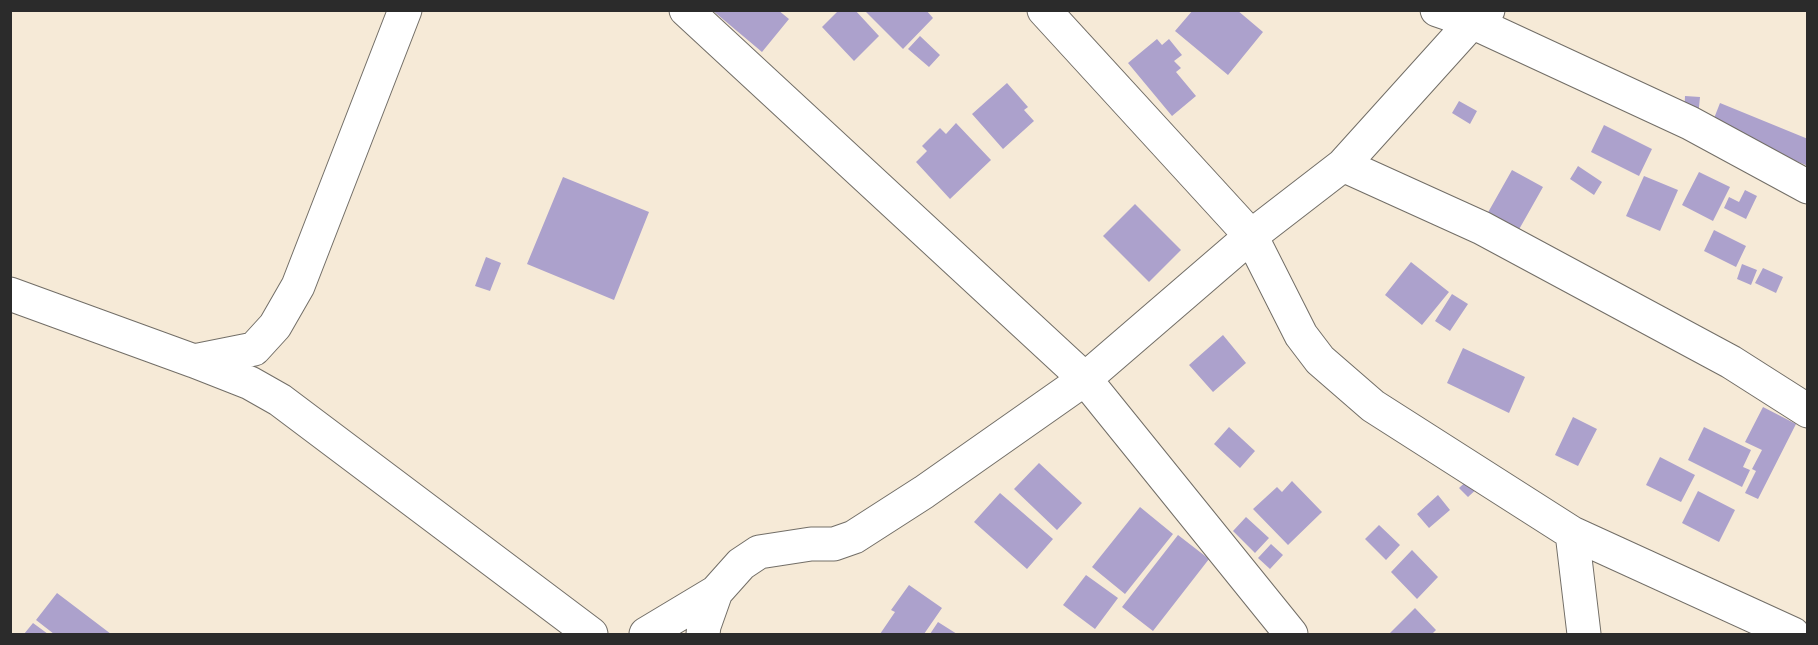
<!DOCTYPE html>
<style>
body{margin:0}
#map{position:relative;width:1818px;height:645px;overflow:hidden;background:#f6ead7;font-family:"Libre Bodoni",serif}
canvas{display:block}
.frame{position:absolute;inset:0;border:12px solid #2b2b2b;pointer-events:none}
</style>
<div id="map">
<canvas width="1818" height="645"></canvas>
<div class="frame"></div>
</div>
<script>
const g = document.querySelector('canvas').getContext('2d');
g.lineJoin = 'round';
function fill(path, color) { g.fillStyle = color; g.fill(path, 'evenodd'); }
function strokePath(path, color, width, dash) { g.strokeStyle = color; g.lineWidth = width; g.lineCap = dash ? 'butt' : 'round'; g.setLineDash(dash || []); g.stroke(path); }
fill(new Path2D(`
 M712,10H778L789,19L762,52Z
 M839,10H855L879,36L854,61L822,27Z
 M864,10H926L933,18L903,49Z
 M1193,10H1237L1263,32L1228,75L1175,31Z
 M920,36L940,55L929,67L908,49Z
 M1157,39L1162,45L1169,39L1182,55L1174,61L1181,68L1176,72L1196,96L1172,116L1128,63Z
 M1007,83L1028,107L1024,110L1034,121L1003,149L972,114Z
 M1685,96L1700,97L1698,117L1684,116Z
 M1459,101L1477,111L1470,124L1452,113Z
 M1720,103L1808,139V166L1711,126Z
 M956,123L991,160L950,199L916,162L927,151L922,146L940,128L946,134Z
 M1604,125L1652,149L1639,176L1591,152Z
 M1578,166L1602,182L1594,195L1570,179Z
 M1512,170L1543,187L1517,233L1486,216Z
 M1699,172L1730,187L1713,221L1682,205Z
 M1644,176L1678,190L1660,231L1626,216Z
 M563,177L649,212L614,300L527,264Z
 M1745,190L1757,196L1746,219L1724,208L1729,197L1739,202Z
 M1135,204L1181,250L1149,282L1103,236Z
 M1714,230L1746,246L1736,267L1704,251Z
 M486,257L501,263L490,291L475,286Z
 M1411,262L1449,292L1422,325L1385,295Z
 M1742,264L1757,270L1751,285L1737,279Z
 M1763,268L1783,277L1776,293L1755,283Z
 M1452,294L1468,304L1450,331L1435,321Z
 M1223,335L1246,363L1213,392L1189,365Z
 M1463,348L1525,377L1509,413L1447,383Z
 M1763,407L1796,424L1758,499L1745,493L1756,471L1752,469L1762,450L1745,442Z
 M1573,417L1597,429L1578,466L1555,455Z
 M1229,427L1255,451L1240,468L1214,444Z
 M1704,427L1751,450L1743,467L1750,470L1742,487L1688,460Z
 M1660,457L1695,475L1681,502L1646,485Z
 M1039,463L1082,503L1057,530L1014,489Z
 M1471,477L1480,486L1468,497L1459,488Z
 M1292,481L1322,512L1288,545L1253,509L1277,487L1282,492Z
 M1698,491L1735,510L1719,542L1682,523Z
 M1000,493L1053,539L1027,569L974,522Z
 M1438,495L1450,510L1429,528L1417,514Z
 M1140,507L1173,534L1125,594L1092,567Z
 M1246,517L1269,538L1255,553L1233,531Z
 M1379,525L1400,545L1386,560L1365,539Z
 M1178,535L1209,559L1153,631L1122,607Z
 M1271,544L1283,555L1270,569L1258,558Z
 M1412,550L1438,577L1417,599L1391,572Z
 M1086,575L1118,598L1095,629L1063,605Z
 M909,585L942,608L924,634H880L895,612L891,610Z
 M57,593L111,634H54L36,620Z
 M1415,608L1436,630L1432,634H1389Z
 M938,622L957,634H930Z
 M33,623L48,634H24Z`), '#aca1cc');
const minor = new Path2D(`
 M686,10L1085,379L1291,634
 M1044,10L1251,236L1301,335L1320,360L1373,406L1572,533L1793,634
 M1437,10L1472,22L1690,123L1808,187
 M1343,165L1482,228L1731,362L1808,411
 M10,294L194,361L254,349L275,326L298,286L405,10
 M194,361L250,383L280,400L591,634
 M1572,533L1584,634
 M646,634L716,592
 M703,634L704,626L716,592L741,564L759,552L811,544H834L854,537L924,492L1085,379L1251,236L1343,165L1472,22L1488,10`);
strokePath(minor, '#726e67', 35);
strokePath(minor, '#fff', 33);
</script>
